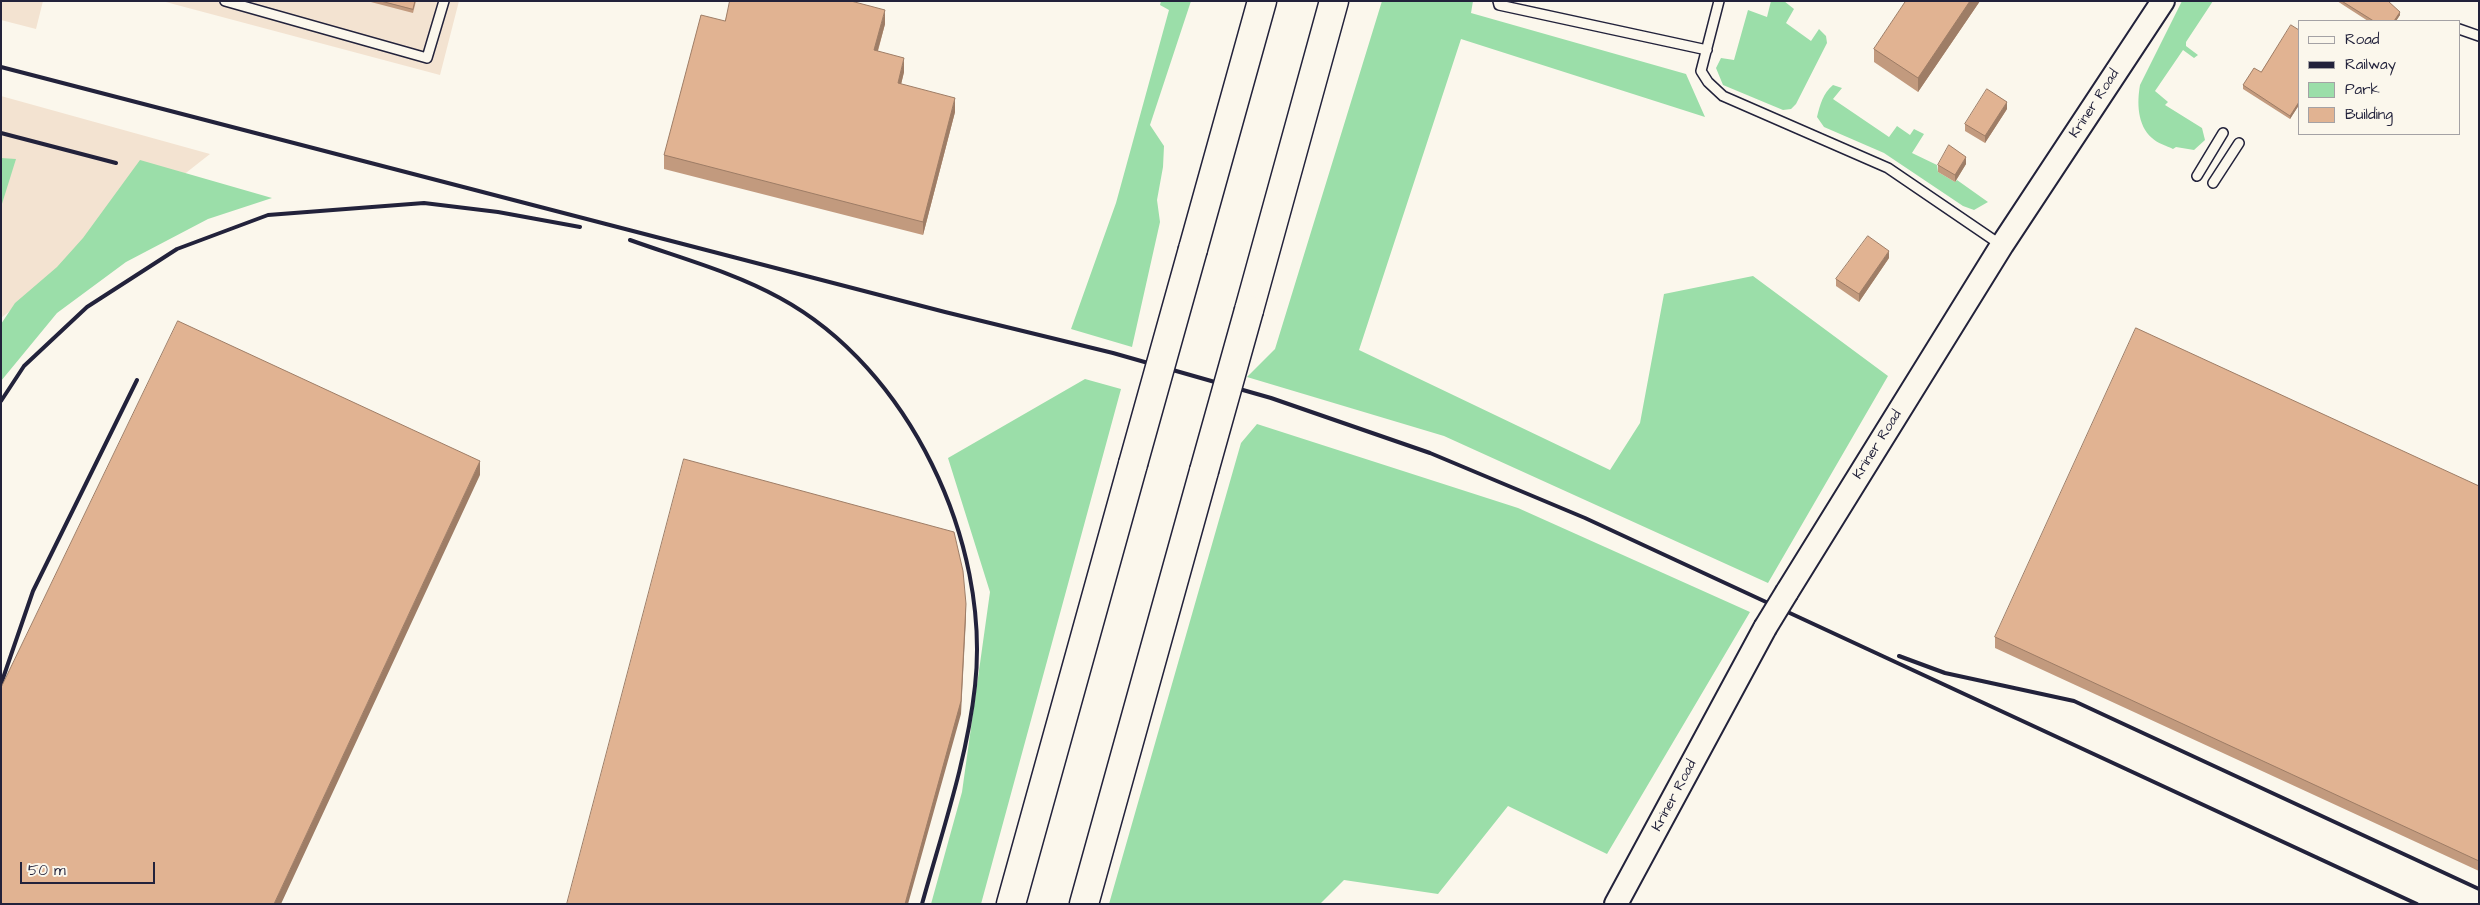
<!DOCTYPE html>
<style>
body{margin:0}
#map{position:relative;width:2480px;height:905px;overflow:hidden;background:#fbf7ec;font-family:"Architects Daughter",sans-serif}
canvas{display:block}
.frame{position:absolute;inset:0;border:2px solid #22223b;pointer-events:none}
.legend{position:absolute;left:2298px;top:20px;width:162px;height:115px;box-sizing:border-box;background:#fbf7ec;border:1px solid #a4a2a5;margin:0;padding:6px 9px;list-style:none;font-size:15px;color:#22223b}
.legend li{display:flex;align-items:center;gap:10px;height:25px}
.legend b{width:25px;border:1px solid #a4a2a5}
.scale{position:absolute;left:20px;top:862px;width:135px;height:22px;box-sizing:border-box;border:2px solid #22223b;border-top:0;padding-left:6px;font-size:15px;line-height:18px;white-space:nowrap;color:#22223b;-webkit-text-stroke:4px #fbf7ec;paint-order:stroke}
</style>
<div id="map">
<canvas width="2480" height="905"></canvas>
<div class="frame"></div>
<ul class="legend">
<li><b style="height:6px;background:#fbf7ec"></b>Road</li>
<li><b style="height:6px;background:#22223b"></b>Railway</li>
<li><b style="height:14px;background:#9bdea9"></b>Park</li>
<li><b style="height:14px;background:#e1b392"></b>Building</li>
</ul>
<div class="scale">50 m</div>
</div>
<script>
const g = document.querySelector('canvas').getContext('2d');
g.lineJoin = 'round';
function fill(path, color) { g.fillStyle = color; g.fill(path, 'evenodd'); }
function strokePath(path, color, width, dash) { g.strokeStyle = color; g.lineWidth = width; g.lineCap = dash ? 'butt' : 'round'; g.setLineDash(dash || []); g.stroke(path); }
function write(font, color, halo, rows, align = 'center') {
  g.font = font + ' "Architects Daughter",sans-serif'; g.lineWidth = 5; g.setLineDash([]); g.textBaseline = 'middle'; g.strokeStyle = halo; g.fillStyle = color; for (const [text, x, y, turn = 0] of rows) {
    g.save(); g.translate(x, y); g.rotate((+turn || 0) * Math.PI / 180); g.textAlign = isNaN(turn) ? turn : align; if (halo) g.strokeText(text, 0, 0); g.fillText(text, 0, 0); g.restore();
  }
}
fill(new Path2D(`
 M1,1H43L36,29L1,20Z
 M162,1H459L440,75Z
 M1,96L210,154L1,318Z`), '#f3e3d1');
fill(new Path2D(`
 M1161,1H1191L1150,125L1164,146L1163,167L1157,200L1160,222L1132,347L1071,329L1116,203L1169,10L1160,5Z
 M1382,1H1473L1471,13L1686,74L1705,117L1461,39L1359,350L1610,470L1640,423L1664,294L1753,276L1888,376L1768,583L1444,436L1247,377L1275,349Z
 M1771,1H1784L1794,9L1786,23L1811,41L1819,29L1826,36L1827,43L1796,104L1791,109L1783,110L1723,85L1716,68L1721,58L1734,60L1748,10L1767,17Z
 M2182,1H2213L2186,42V46L2198,55L2194,58L2183,50L2155,91L2168,102L2165,105L2202,128L2205,140L2194,150L2176,147L2173,149C2167,146 2157,143 2152,138C2137,125 2137,102 2140,85Z
 M1833,85L1842,88L1833,99L1889,137L1897,126L1910,135L1914,129L1924,134L1912,153L1937,165L1938,172L1955,182L1957,180L1988,202L1974,210L1963,206L1884,153L1824,127L1817,117C1820,105 1823,93 1833,85Z
 M1,158L16,159L1,207Z
 M140,160L272,198L208,219L126,262L57,313L1,381V324L15,303L57,267L83,238Z
 M1085,379L1121,389L981,904H931L962,792L990,592L948,458Z
 M1257,424L1518,508L1750,612L1607,854L1508,806L1438,894L1344,880L1320,904H1109L1241,443Z`), '#9bdea9');
const service = new Path2D(`
 M225,1L427,58L444,1
 M1498,1L1499,5L1707,50
 M1719,1L1701,71L1708,82L1723,96L1888,168L2001,245
 M2459,29L2479,36
 M2197,176L2223,133
 M2213,183L2239,143`);
const tertiary = new Path2D(`
 M1787,592L2002,245L2163,1
 M1616,904L1765,628`);
const motorway = new Path2D(`
 M1193,249L1262,1
 M1249,310L1334,1
 M1011,904L1133,464
 M1084,904L1204,471`);
strokePath(service, '#22223b', 12);
strokePath(tertiary, '#22223b', 26);
strokePath(motorway, '#22223b', 31);
strokePath(service, '#fbf7ec', 9);
strokePath(tertiary, '#fbf7ec', 22);
strokePath(motorway, '#fbf7ec', 28);
strokePath(new Path2D(`
 M1,67L945,312L1113,353L1271,398L1430,453L1585,518L2417,904
 M1,133L116,163
 M630,240C680,258 733,272 780,298C909,368 991,542 975,686C967,760 942,832 922,904
 M1,401L24,366L87,307L177,249L268,215L424,203L498,212L580,227
 M1899,656L1945,673L2074,701L2479,889
 M1,684L33,591L137,380`), '#22223b', 4);
const tertiaryBridge = new Path2D(`
 M1765,628L1787,592`);
const motorwayBridge = new Path2D(`
 M1133,464L1193,249
 M1204,471L1249,310`);
strokePath(tertiaryBridge, '#22223b', 26, []);
strokePath(motorwayBridge, '#22223b', 31, []);
strokePath(tertiaryBridge, '#fbf7ec', 22);
strokePath(motorwayBridge, '#fbf7ec', 28);
fill(new Path2D(`
 M367,1H416L413,13Z
 M1906,1H1980L1918,92L1874,62V49Z
 M2337,1H2388L2400,15L2396,21H2368Z
 M725,21L885,24L878,51L904,72L901,84L955,112L923,235L664,169V155Z
 M2299,30V105L2290,119L2243,89V85L2261,72Z
 M2007,109L1985,143L1965,131V124Z
 M1966,164L1955,182L1938,172V165Z
 M1889,258L1859,302L1836,286V279Z
 M2479,486V871L1995,648V637Z`), '#c29a7e');
fill(new Path2D(`
 M1970,1H1980L1918,92V78Z
 M885,10V24L874,64V50Z
 M2400,12V15L2396,21H2394Z
 M904,58V72L898,97V83Z
 M955,98V112L923,235V222Z
 M2007,102V109L1985,143V136Z
 M2299,102V105L2290,119V116Z
 M1966,157V164L1955,182V175Z
 M1889,251V258L1859,302V294Z
 M480,461V475L281,904H274Z
 M966,604V618L961,714L908,904H905Z`), '#9e7d66');
const building = new Path2D(`
 M381,1H415L413,9Z
 M730,1H851L885,10L874,50L904,58L898,83L955,98L923,222L664,155L701,15L725,21Z
 M1906,1H1970L1918,78L1874,49Z
 M2342,1H2388L2400,12L2394,21H2374Z
 M2291,25L2299,30V102L2290,116L2243,85L2254,68L2261,72Z
 M1987,89L2007,102L1985,136L1965,124Z
 M1949,145L1966,157L1955,175L1938,165Z
 M1868,236L1889,251L1859,294L1836,279Z
 M178,321L480,461L274,904H1V688Z
 M2136,328L2479,486V861L1995,637Z
 M684,459L954,532L963,571L966,604L961,701L905,904H567Z`);
fill(building, '#e1b392');
strokePath(building, '#9e7d66', 1);
write('14px', '#22223b', '#fbf7ec', [
 ["Kriner Road",2095,104,-57],
 ["Kriner Road",1878,445,-58],
 ["Kriner Road",1675,796,-62]
]);
</script>
